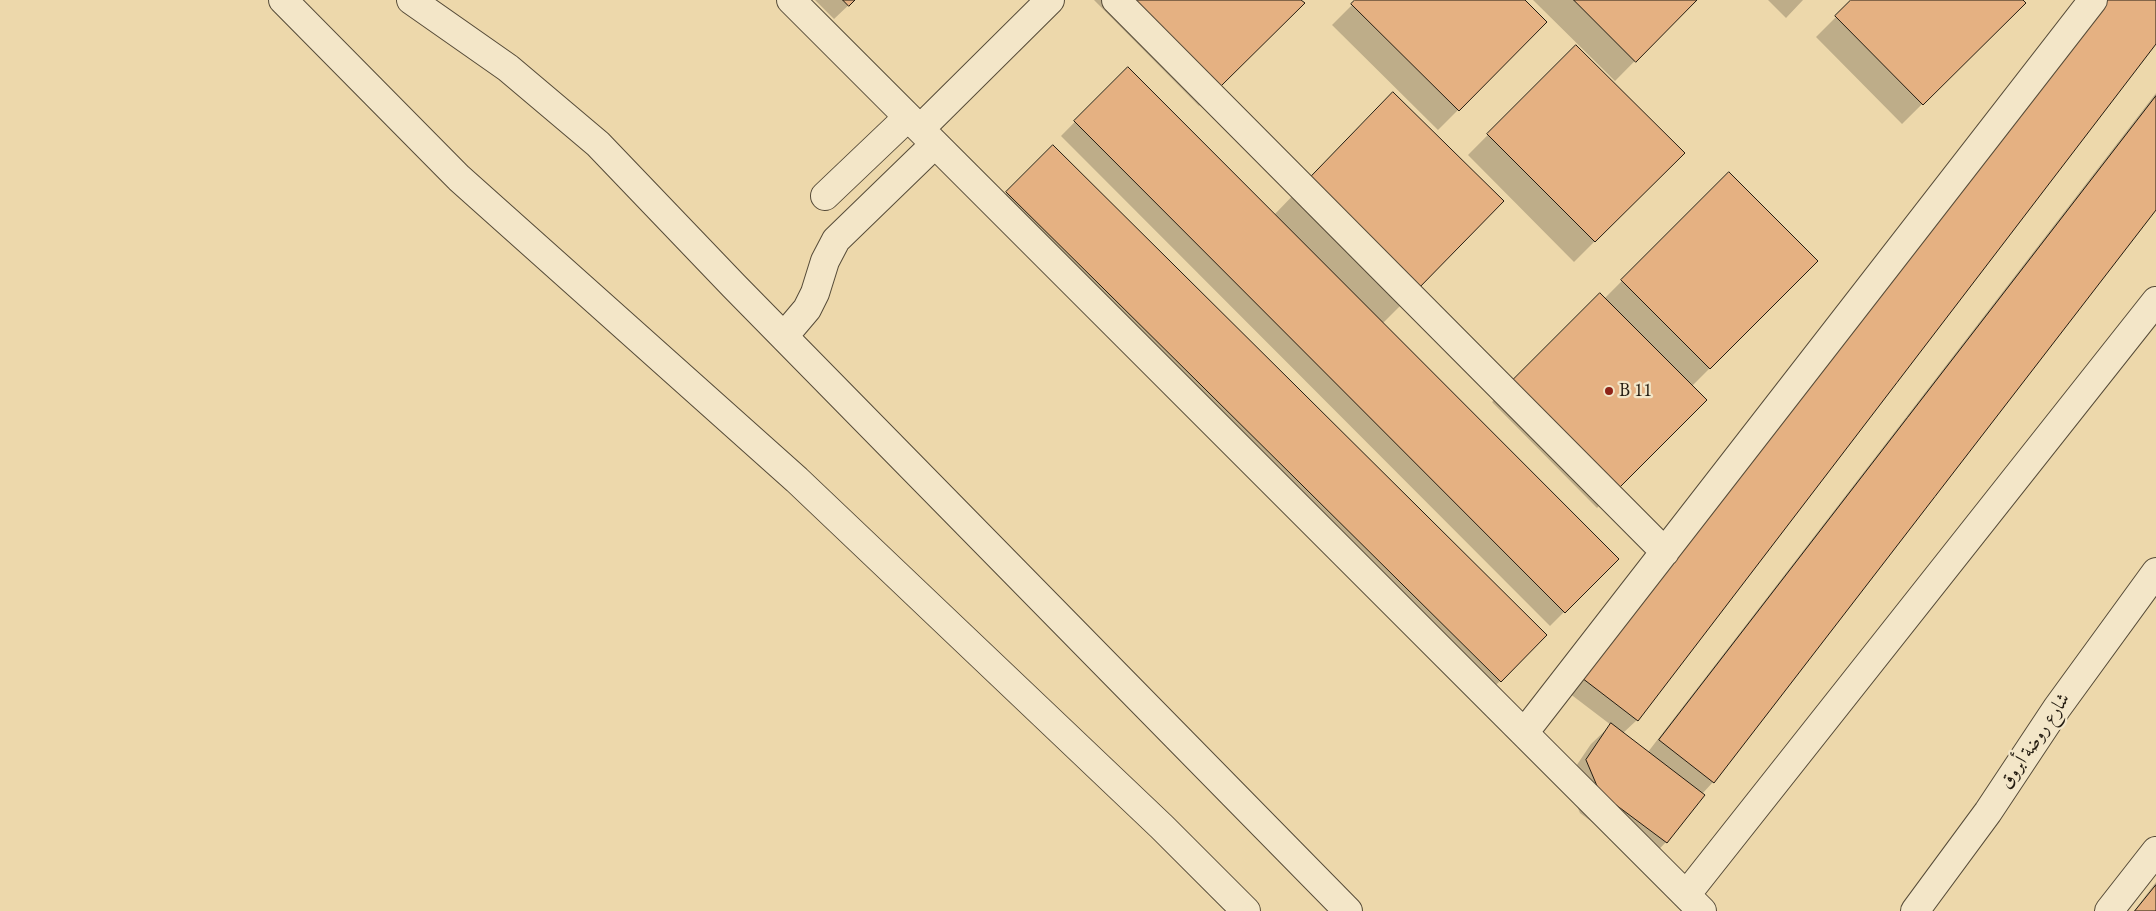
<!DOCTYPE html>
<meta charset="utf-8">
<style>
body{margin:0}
canvas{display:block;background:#edd8ab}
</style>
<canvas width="2156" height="911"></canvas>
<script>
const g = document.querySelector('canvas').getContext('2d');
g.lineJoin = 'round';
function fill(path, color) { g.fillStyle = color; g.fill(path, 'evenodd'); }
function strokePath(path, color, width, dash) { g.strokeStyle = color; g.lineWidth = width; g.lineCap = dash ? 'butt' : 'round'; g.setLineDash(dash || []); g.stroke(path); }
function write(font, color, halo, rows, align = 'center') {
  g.font = font + ' "EB Garamond",Amiri,serif'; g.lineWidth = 4.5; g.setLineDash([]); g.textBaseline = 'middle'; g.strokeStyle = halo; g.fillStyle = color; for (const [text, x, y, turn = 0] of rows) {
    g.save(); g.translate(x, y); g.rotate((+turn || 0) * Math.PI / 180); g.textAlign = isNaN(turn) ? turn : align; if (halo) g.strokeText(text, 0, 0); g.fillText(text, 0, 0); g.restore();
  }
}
fill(new Path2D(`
 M815,0H854L834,19Z
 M1094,0H1300L1303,3L1199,106Z
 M1357,0H1523L1546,22L1438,130L1332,25Z
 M1533,0H1695L1615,81Z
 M1768,0H1803L1786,18Z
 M1853,0H2021L2024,3L1902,124L1816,37Z
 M2156,0V42L1637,720L1623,733L1648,752L2156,93V208L1713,782L1702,794L1703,795L1666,842L1646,863L1580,813L1566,781L1591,744L1611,725L1569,693Z
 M1576,46L1683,153L1574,262L1468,155Z
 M1128,68L1274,215L1359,127L1416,290L1383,323L1617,559L1550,626L1061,136Z
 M1052,147L1546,635L1486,695L993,207Z
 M1729,173L1817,261L1691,387L1705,400L1597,508L1492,402L1600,295L1604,299Z
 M2156,882V911H2134Z`), '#0003');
const building = new Path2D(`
 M843,0H855L849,6Z
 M1134,0H1301L1305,3L1220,87Z
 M1355,0H1525L1547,22L1459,111L1351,4Z
 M1574,0H1697L1636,62Z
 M1851,0H2023L2026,3L1923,105L1835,16Z
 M2101,0H2156V44L1638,721L1582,678Z
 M1576,45L1685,153L1595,242L1487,134Z
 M1128,67L1619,559L1565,613L1074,121Z
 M1393,92L1504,201L1416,291L1305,183Z
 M2156,96V210L1714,783L1659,740Z
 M1053,145L1547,635L1501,682L1006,192Z
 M1729,172L1818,261L1710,369L1621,280Z
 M1600,293L1707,400L1618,489L1512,381Z
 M1611,723L1705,795L1667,843L1600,793L1586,760Z
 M2156,885V911H2135Z`);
fill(building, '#e5b182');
strokePath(building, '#241c11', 1);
const minor = new Path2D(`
 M283,0L459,178L797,480L1162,827L1246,911
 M411,0L508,68L598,144L734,286L1348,911
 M791,0L1702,911
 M1116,0L1665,552
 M920,129L1050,0
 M825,196L908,117
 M785,335L807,309L815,293L825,261L836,240L935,144
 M1524,733L2093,0
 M1686,895L2156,301
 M1915,911L1988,812L2057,708L2156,572
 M2109,911L2156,851`);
strokePath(minor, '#564b38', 30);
strokePath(minor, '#f3e6c8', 28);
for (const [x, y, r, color] of [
 [1609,391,5,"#8f2418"]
]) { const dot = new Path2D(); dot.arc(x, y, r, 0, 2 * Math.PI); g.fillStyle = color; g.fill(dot); strokePath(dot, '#f3e6c8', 2); }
write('19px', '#241c11', '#f3e6c8', [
 ["B 11",1619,391]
], 'left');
write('19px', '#241c11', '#f3e6c8', [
 ["شارع روضة أبروق",2035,741,-56]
]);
</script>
